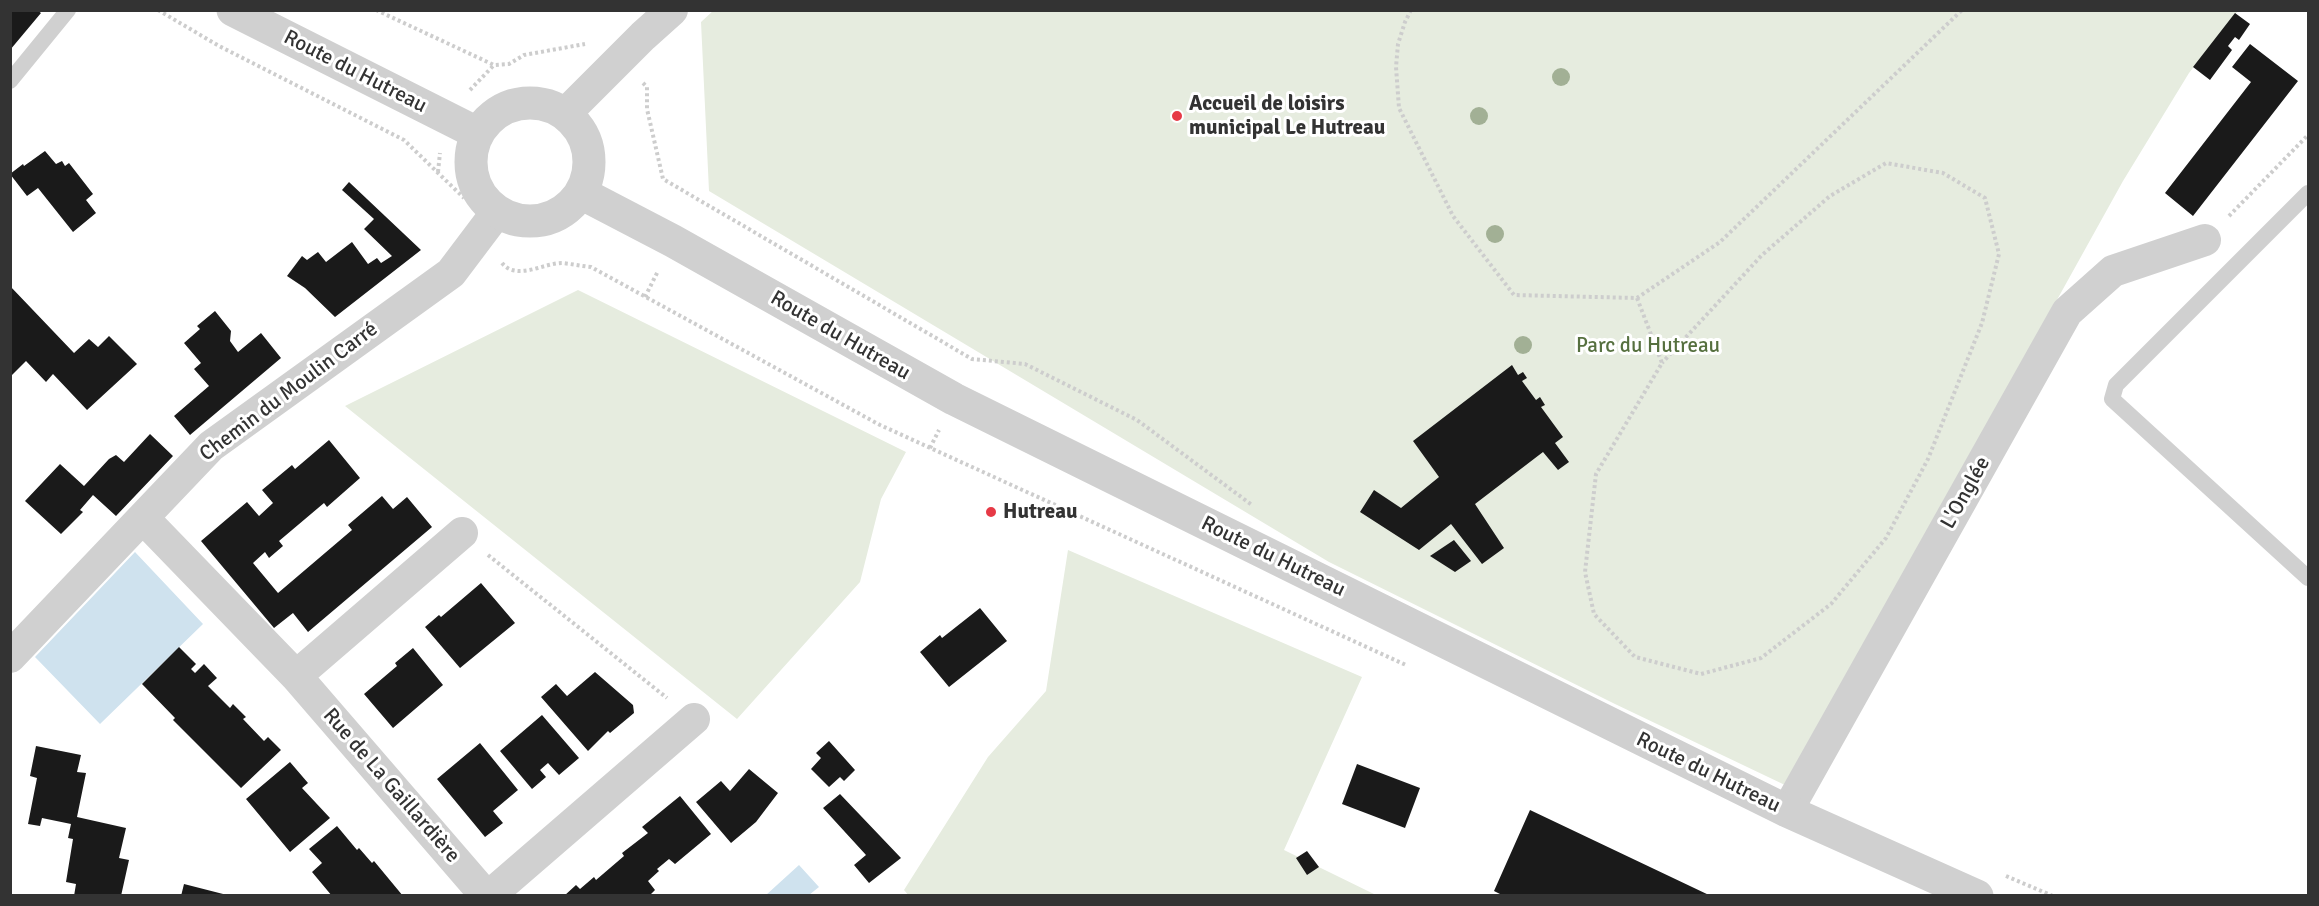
<!DOCTYPE html>
<meta charset="utf-8">
<style>
body{margin:0}
#map{position:relative;width:2319px;height:906px;overflow:hidden;background:#fff;font-family:Signika,sans-serif}
canvas{display:block}
.frame{position:absolute;inset:0;border:12px solid #333;pointer-events:none}
</style>
<div id="map">
<canvas width="2319" height="906"></canvas>
<div class="frame"></div>
</div>
<script>
const g = document.querySelector('canvas').getContext('2d');
g.lineJoin = 'round';
function fill(path, color) { g.fillStyle = color; g.fill(path, 'evenodd'); }
function strokePath(path, color, width, dash) { g.strokeStyle = color; g.lineWidth = width; g.lineCap = dash ? 'butt' : 'round'; g.setLineDash(dash || []); g.stroke(path); }
function write(font, color, halo, rows, align = 'center') {
  g.font = font + ' Signika,sans-serif'; g.lineWidth = 6; g.setLineDash([]); g.textBaseline = 'middle'; g.strokeStyle = halo; g.fillStyle = color; for (const [text, x, y, turn = 0] of rows) {
    g.save(); g.translate(x, y); g.rotate((+turn || 0) * Math.PI / 180); g.textAlign = isNaN(turn) ? turn : align; if (halo) g.strokeText(text, 0, 0); g.fillText(text, 0, 0); g.restore();
  }
}
fill(new Path2D(`
 M714,10L2238,11L2189,73L2123,181L1787,786L1615,704L1329,562L709,191L701,22Z
 M578,290L906,452L881,499L860,582L737,719L345,406Z
 M1068,550L1362,677L1284,850L1376,895L909,896L904,890L988,757L1046,691Z`), '#e6ecdf');
fill(new Path2D(`
 M135,552L203,624L100,724L35,657Z
 M799,865L819,887L809,895H766Z`), '#cfe2ee');
fill(new Path2D(`
 M10,10H37L41,13L10,50Z
 M2235,13L2250,24L2239,40L2235,37L2228,46L2232,50L2210,80L2193,67Z
 M2250,44L2298,81L2193,216L2165,193L2251,82L2232,67Z
 M45,151L56,164L62,161L65,166L69,163L93,194L86,200L96,213L73,232L38,188L27,196L10,174L23,164L24,166Z
 M349,182L421,250L335,317L305,288L287,276L302,256L307,260L318,252L326,262L352,242L368,264L377,258L381,263L392,256L364,229L374,219L342,190Z
 M10,286L74,353L89,339L98,347L109,336L137,364L87,410L53,374L46,382L26,361L10,377Z
 M215,311L231,331L230,341L238,352L261,333L281,358L190,435L174,416L209,386L194,369L201,363L184,343L200,329L197,326Z
 M1512,365L1518,375L1523,372L1527,378L1522,381L1536,400L1540,397L1545,405L1541,407L1563,437L1555,443L1569,462L1558,470L1543,452L1475,504L1504,548L1482,564L1451,524L1419,550L1360,512L1374,490L1401,508L1439,477L1413,441Z
 M150,434L173,456L116,516L93,495L80,510L83,512L61,534L25,501L60,464L84,486L109,459L116,455L124,462Z
 M329,440L360,478L327,507L324,503L279,541L283,546L269,558L265,552L253,563L278,593L352,530L348,525L382,496L393,509L407,497L432,527L308,632L293,613L274,628L201,541L247,502L259,516L273,503L262,490L292,465L295,469Z
 M1454,540L1471,561L1455,572L1430,556Z
 M481,583L515,623L460,668L425,627L439,615L441,617Z
 M980,608L1007,641L949,687L920,652L940,635L942,638Z
 M179,647L196,664L191,669L195,673L204,664L217,678L208,686L230,708L233,704L246,717L243,719L264,741L268,737L281,750L241,788L173,720L175,718L142,684Z
 M413,648L443,685L393,728L364,694L397,666L395,663Z
 M595,672L633,705L634,713L610,733L608,731L588,751L541,697L556,684L567,696Z
 M542,715L579,758L559,775L548,763L540,770L546,777L532,789L500,751Z
 M829,741L855,770L844,781L840,777L829,787L811,769L821,758L816,753Z
 M480,743L518,790L493,811L503,823L485,837L437,779Z
 M36,746L81,755L77,772L86,773L77,817L126,828L119,858L129,860L121,896H74L76,884L66,882L73,839L68,838L71,824L42,818L40,826L28,824L37,778L30,776Z
 M290,762L308,783L302,788L330,818L290,852L246,799Z
 M1357,764L1420,788L1405,828L1342,804Z
 M749,769L778,793L756,822L731,843L696,802L721,781L730,791Z
 M840,794L901,858L869,883L854,865L866,855L823,808Z
 M680,796L711,834L675,864L669,859L657,869L659,871L648,881L655,890L649,896H564L576,885L580,889L594,877L596,880L624,856L622,853L648,833L642,827Z
 M1530,810L1711,896H1504L1494,891Z
 M337,826L357,850L359,848L372,863L374,861L403,896H332L312,872L322,863L309,849Z
 M1307,851L1319,867L1307,875L1296,858Z
 M184,884L227,895V896H181Z`), '#1a1a1a');
strokePath(new Path2D(`
 M158,10L219,46L404,140L464,198
 M376,10L494,65L509,64L524,55L585,44
 M1411,10L1405,22L1398,44L1396,67L1399,108L1453,216L1514,295L1637,298L1720,242L1962,10
 M643,83L647,87V109L663,179L972,359L1025,364L1137,420L1252,505
 M470,90L494,65
 M438,172L440,153
 M2229,216L2308,135
 M502,263C516,281 544,263 562,263C572,264 581,266 591,267L880,425L1406,665
 M645,297L658,271
 M1637,298L1662,363L1596,474L1585,572L1594,614L1635,657L1701,674L1761,658L1831,604L1886,538L1928,459L1982,323L1999,254L1985,198L1943,173L1886,163L1830,196L1762,255L1662,363
 M930,448L939,430
 M488,555L667,698
 M2006,876L2053,896`), '#cdcdcd', 4, [3, 3]);
strokePath(new Path2D(`
 M10,81L68,10
 M2308,193L2116,385L2112,399L2308,578`), '#d0d0d0', 16);
strokePath(new Path2D(`
 M565,114L643,36L672,10
 M143,518L296,676L486,896
 M10,657L211,446L451,273L497,212
 M296,676L462,533
 M1787,811L2067,312L2113,271L2205,240
 M489,896L694,719`), '#d0d0d0', 32);
strokePath(new Path2D(`
 M233,10L477,133
 M471 162a59 59 0 1 1 118 0a59 59 0 1 1-118 0Z
 M581,193L673,241L954,399L1787,811L1977,896`), '#d0d0d0', 33);
g.fillStyle = '#a2b095';
for (const [x, y] of [
 [1561,77],
 [1479,116],
 [1495,234],
 [1523,345]
]) { g.beginPath(); g.arc(x, y, 9, 0, 2 * Math.PI); g.fill(); }
for (const [x, y, r, color] of [
 [1177,116,6,"#e63946"],
 [991,512,6,"#e63946"]
]) { const dot = new Path2D(); dot.arc(x, y, r, 0, 2 * Math.PI); g.fillStyle = color; g.fill(dot); strokePath(dot, '#fff', 2); }
write('21px', '#333', '#fff', [
 ["Route du Hutreau",355,72,27],
 ["Route du Hutreau",840,336,30],
 ["Chemin du Moulin Carré",289,392,-37],
 ["L'Onglée",1966,493,-61],
 ["Route du Hutreau",1273,557,26],
 ["Route du Hutreau",1708,773,26],
 ["Rue de La Gaillardière",391,786,49]
]);
write('bold 21px', '#333', '#fff', [
 ["Accueil de loisirs",1189,104],
 ["municipal Le Hutreau",1189,128],
 ["Hutreau",1003,512]
], 'left');
write('21px', '#56703f', '#fff', [
 ["Parc du Hutreau",1648,346]
]);
</script>
